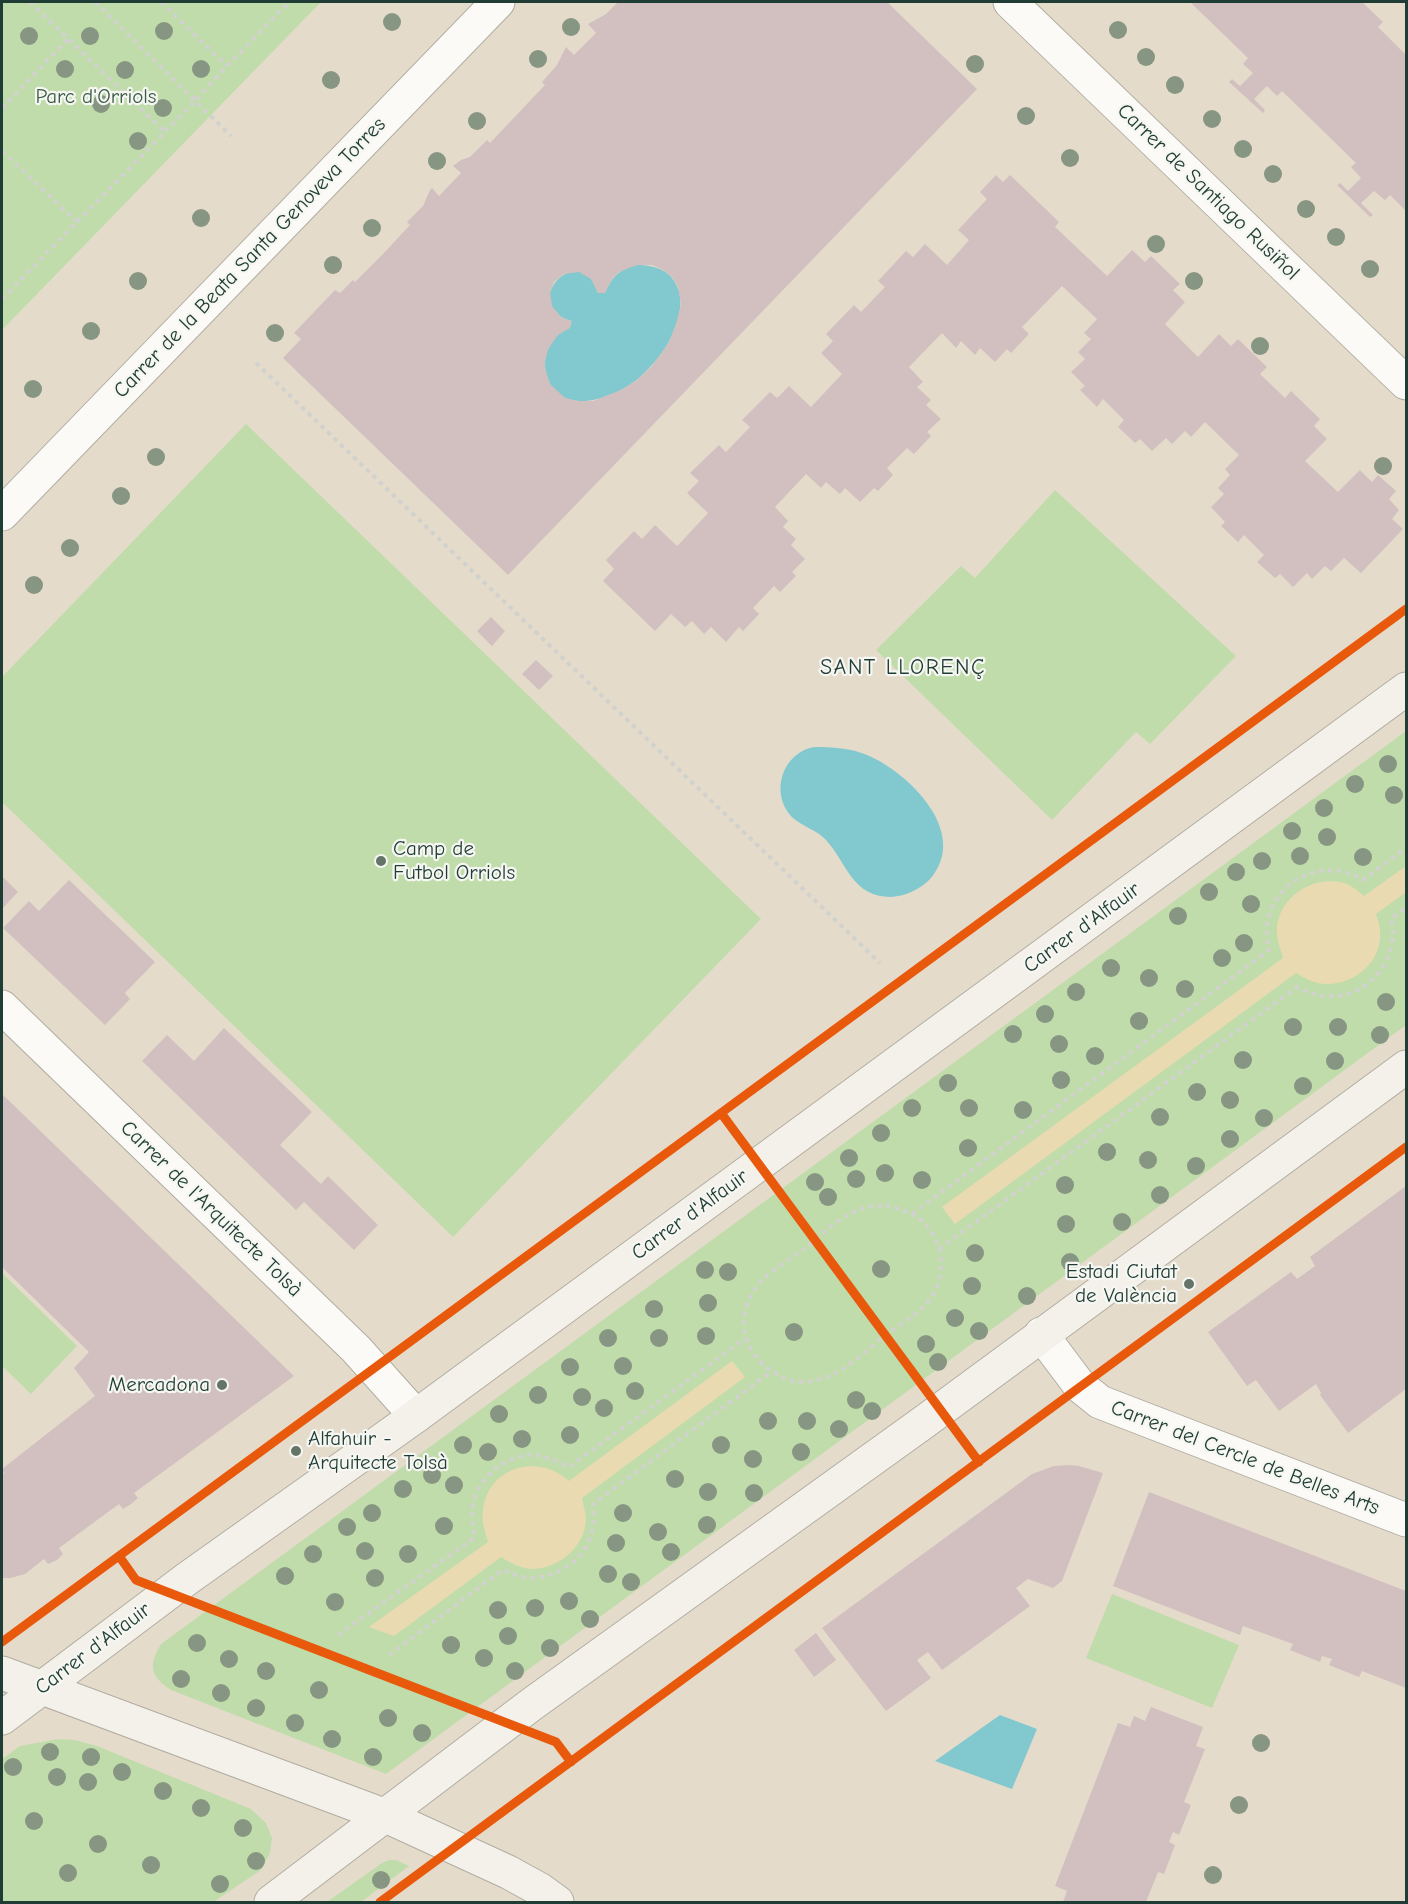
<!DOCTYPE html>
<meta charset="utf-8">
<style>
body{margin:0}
#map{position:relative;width:1408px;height:1904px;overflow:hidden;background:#e5dbcb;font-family:"Comic Neue",sans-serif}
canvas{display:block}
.frame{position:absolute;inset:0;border:3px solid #1f3d34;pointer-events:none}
</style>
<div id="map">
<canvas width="1408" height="1904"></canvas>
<div class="frame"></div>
</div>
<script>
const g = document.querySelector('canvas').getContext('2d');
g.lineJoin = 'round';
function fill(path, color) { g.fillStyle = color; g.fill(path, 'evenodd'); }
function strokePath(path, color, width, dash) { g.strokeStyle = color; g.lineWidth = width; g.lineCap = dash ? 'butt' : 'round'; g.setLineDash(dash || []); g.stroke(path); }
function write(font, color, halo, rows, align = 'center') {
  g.font = font + ' "Comic Neue",sans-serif'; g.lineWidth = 4.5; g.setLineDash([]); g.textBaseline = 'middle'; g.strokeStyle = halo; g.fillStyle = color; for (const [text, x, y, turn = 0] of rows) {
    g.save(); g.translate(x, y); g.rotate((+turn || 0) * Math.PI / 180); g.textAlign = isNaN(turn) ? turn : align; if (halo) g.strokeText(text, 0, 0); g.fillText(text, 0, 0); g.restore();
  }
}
fill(new Path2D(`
 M2,2H321L2,330Z
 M246,424L761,919L453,1237L2,802V677Z
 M1055,490L1236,656L1150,744L1136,732L1052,820L876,650L961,566L975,578Z
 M1406,731V1025L386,1774L171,1690C150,1676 148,1666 161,1644Z
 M2,1273L77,1346L31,1394L2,1366Z
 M1112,1594L1239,1645L1212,1708L1086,1658Z
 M58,1739L75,1740L97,1746L251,1809L266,1823L272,1838L270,1853L261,1870L213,1902H2V1759L20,1746Z
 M389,1860H396L409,1866L361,1902H327L382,1863Z`), '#c1dcab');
fill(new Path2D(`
 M1406,866V892L1376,914C1378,920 1380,926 1380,932C1382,962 1355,984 1327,984C1315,984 1306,979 1296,973L955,1224L942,1207L1283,958C1280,947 1276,938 1277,926C1281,896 1312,877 1340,882C1350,884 1357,890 1364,896Z
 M732,1361L745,1377L582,1498C583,1504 585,1511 586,1516C587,1546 559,1569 531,1569C520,1568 511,1563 501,1557L394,1636L369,1627L488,1542C485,1531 481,1521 483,1510C488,1466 539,1453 569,1481Z`), '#eadab2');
fill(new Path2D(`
 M637,265C656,265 673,271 679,291C683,306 678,321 672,335C665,352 652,366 639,378C615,398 565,417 548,380C544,370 544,358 548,349C553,338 563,329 571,321C522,306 569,250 592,280C594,283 596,289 598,293H605C611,278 620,268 637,265Z
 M814,747C832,747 851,748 867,755C908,772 970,832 931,878C921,889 906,896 891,897C852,897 847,863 826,840C817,830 803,827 793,818C769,794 782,753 814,747Z
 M1000,1715L1037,1729L1012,1789L935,1761Z`), '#81c9ce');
fill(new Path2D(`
 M618,2H887L977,89L508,575L283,358L301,339L294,333L335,290L340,293L353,280L355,282L383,254L410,225L407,222L423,206L430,190L432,188L439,196L461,173L453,166L461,160L470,157L487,140L490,143L545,85L542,82L557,65L566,47L574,55L596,33L588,24L606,14ZM637,265H652L663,270L673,278L678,287L681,304L676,324L669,342L652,366L637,380L621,390L593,401H577L565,398L550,384L545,368V361L548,349L558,335L570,328L572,321L562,318L552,306L550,292L554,282L564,274L579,272L591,279L598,293H605L612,279L619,272Z
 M1190,2H1362L1383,22L1378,27L1406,55V211L1390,195L1385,200L1374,191L1361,203L1373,215L1370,217L1337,185L1340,183L1348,191L1361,178L1351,167L1356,163L1282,91L1277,96L1267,86L1254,99L1265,110L1263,113L1229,82L1232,79L1240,86L1253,73L1243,64L1248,58Z
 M996,175L1003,182L1010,175L1059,222L1055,227L1107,276L1132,250L1145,262L1151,256L1180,284L1173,290L1185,302L1165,324L1198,357L1219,334L1231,346L1238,339L1267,367L1260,374L1285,398L1291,391L1320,419L1314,426L1327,439L1305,461L1338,492L1360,470L1372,482L1378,475L1396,491L1389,499L1399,510L1392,519L1403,529L1361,573L1344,558L1331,571L1325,566L1312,579L1307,573L1293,587L1280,574L1275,578L1257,562L1264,555L1244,535L1238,542L1221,526L1225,522L1211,507L1224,494L1218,488L1230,475L1225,469L1239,455L1205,422L1191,437L1185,431L1172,444L1166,438L1152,451L1140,439L1135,443L1118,427L1124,420L1103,399L1097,407L1080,390L1085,386L1071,372L1085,359L1078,352L1091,339L1084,333L1097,319L1062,286L1022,327L1029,334L1011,353L1007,349L995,362L980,348L975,355L961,341L956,348L942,333L909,367L923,382L917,387L931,400L926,405L941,419L927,432L931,436L914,454L907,448L887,468L893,475L878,491L874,488L860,502L845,488L840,494L826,482L821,488L806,474L775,507L788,521L783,527L796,539L791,545L805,559L792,572L796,576L780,592L774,586L753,608L759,614L743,631L739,627L726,642L711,627L704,634L692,621L685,627L671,614L655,631L603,581L614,569L606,560L634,531L642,539L655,525L677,546L682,541L708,513L687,493L699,481L690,473L719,445L726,452L750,427L742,420L770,392L777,398L789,386L811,407L842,374L821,353L833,341L826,334L854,305L861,312L885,287L878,281L906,251L913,257L925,244L947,265L969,240L958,230L987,199L980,192Z
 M491,617L505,631L492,646L477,631Z
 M536,660L553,676L539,690L522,674Z
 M2,876L18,892L2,909Z
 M69,880L155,962L125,993L130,999L105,1025L3,928L29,901L39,911Z
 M224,1028L312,1112L280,1145L321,1184L328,1176L378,1225L354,1250L304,1202L296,1210L142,1061L167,1035L194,1061Z
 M2,1094L294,1376L134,1493L138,1498L131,1504L123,1509L119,1504L59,1548L63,1554L57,1560L48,1564L44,1559L25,1574L10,1578H2V1475L4,1473L2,1469L95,1396L74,1368L89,1352L2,1267Z
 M1406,1186V1389L1348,1433L1320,1395L1321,1393L1316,1384L1279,1411L1256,1380L1247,1386L1208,1332L1291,1272L1297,1279L1315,1266L1310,1257Z
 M1069,1465L1079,1466L1103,1473L1062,1581L1053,1588L1028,1579L1016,1588L1030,1606L942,1670L928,1652L917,1660L931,1678L886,1711L822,1628L1032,1474L1054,1466Z
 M1149,1492L1406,1591V1688L1362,1671L1359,1677L1329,1665L1332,1659L1322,1656L1320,1662L1290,1650L1293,1644L1243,1626L1240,1635L1113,1586Z
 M816,1633L836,1660L814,1677L794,1650Z
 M1151,1707L1203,1727L1196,1746L1205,1749L1184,1802L1191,1805L1179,1835L1173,1832L1169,1842L1175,1845L1164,1874L1158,1872L1146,1902H1063L1067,1891L1055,1886L1118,1723L1130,1727L1134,1716L1145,1721Z`), '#d1c0bf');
const minor = new Path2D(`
 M2,514L498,2
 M2,1007L356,1349L416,1416
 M1041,1334L1080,1386L1100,1402L1406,1520`);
const tertiary = new Path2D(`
 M1010,2L1406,383`);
const secondary = new Path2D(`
 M2,1673L386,1816L508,1872L539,1889L557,1902
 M2,1718L188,1578L416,1416L1406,689
 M271,1902L532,1704L924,1422L1406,1067`);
strokePath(minor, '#b0ada2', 35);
strokePath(tertiary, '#b0ada2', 35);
strokePath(secondary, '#b0ada2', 35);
strokePath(new Path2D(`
 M30,2L164,131
 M95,2L231,136
 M161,2L227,66
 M2,108L68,39
 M2,151L77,222
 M2,299L195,101L227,66L289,2
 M256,363L880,963
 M886,1205C899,1209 913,1212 923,1222C942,1240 946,1269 934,1293C931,1298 925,1306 920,1310C910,1319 898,1326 887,1334C869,1348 845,1371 824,1378C811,1382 795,1384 784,1378C748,1361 731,1325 755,1289C766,1272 788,1261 804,1249C822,1234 844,1212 868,1207C874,1206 880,1206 886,1205Z
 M912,1214L1269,950C1267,937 1265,924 1270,912C1283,875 1330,858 1363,880L1406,848
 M939,1249L1297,987C1308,992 1317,996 1329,996C1369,998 1401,957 1391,919L1406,907
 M338,1635L475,1537C473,1524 470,1513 474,1500C480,1475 508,1455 533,1455C546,1456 557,1461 569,1467L746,1338
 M389,1655L503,1570C509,1572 515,1575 521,1577C546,1582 580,1566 589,1540C594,1528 594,1517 593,1504L771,1372`), '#d1d1cd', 4, [4.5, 4.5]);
strokePath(minor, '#fbfaf7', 33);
strokePath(tertiary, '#fbfaf7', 33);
strokePath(secondary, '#f4f0ea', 33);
strokePath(new Path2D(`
 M721,1113L979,1462
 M119,1556L136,1580L556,1742L571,1762
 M2,1642L1406,609
 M380,1902L1406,1147`), '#e8590c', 9);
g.fillStyle = '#879682';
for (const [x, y] of [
 [392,22],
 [571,27],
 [1118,30],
 [164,31],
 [29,36],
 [90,36],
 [1146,57],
 [538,59],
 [975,64],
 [65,69],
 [201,69],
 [125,70],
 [331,80],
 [1175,85],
 [101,104],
 [163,108],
 [1026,116],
 [1212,119],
 [477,121],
 [138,141],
 [1243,149],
 [1070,158],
 [437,161],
 [1273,174],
 [1306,209],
 [201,218],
 [372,228],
 [1336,237],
 [1156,244],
 [333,265],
 [1370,269],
 [138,281],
 [1194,281],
 [91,331],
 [275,333],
 [1260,346],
 [33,389],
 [156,457],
 [1383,466],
 [121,496],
 [70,548],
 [34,585],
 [1388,764],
 [1355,784],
 [1394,795],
 [1324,808],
 [1292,831],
 [1327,837],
 [1300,856],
 [1363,857],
 [1262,861],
 [1236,872],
 [1209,892],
 [1251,904],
 [1178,916],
 [1244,943],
 [1222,958],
 [1111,968],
 [1149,978],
 [1185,989],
 [1076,992],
 [1386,1002],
 [1045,1014],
 [1139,1021],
 [1293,1027],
 [1338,1027],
 [1013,1034],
 [1380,1035],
 [1059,1044],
 [1095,1056],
 [1243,1060],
 [1335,1061],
 [1061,1080],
 [948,1083],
 [1303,1086],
 [1197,1092],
 [1230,1100],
 [912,1108],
 [969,1108],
 [1023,1110],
 [1160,1117],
 [1264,1118],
 [881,1133],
 [1230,1139],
 [968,1148],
 [1107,1152],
 [849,1158],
 [1148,1160],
 [1196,1166],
 [885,1173],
 [856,1179],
 [922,1180],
 [815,1182],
 [1065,1185],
 [1160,1195],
 [828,1197],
 [1122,1222],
 [1066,1224],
 [975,1253],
 [1070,1262],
 [881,1269],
 [705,1270],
 [728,1272],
 [972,1286],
 [1027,1296],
 [708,1303],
 [654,1309],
 [955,1318],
 [979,1331],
 [794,1332],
 [706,1336],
 [608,1338],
 [659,1338],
 [926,1344],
 [938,1362],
 [623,1366],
 [570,1367],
 [635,1391],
 [538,1395],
 [582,1397],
 [856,1400],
 [604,1408],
 [872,1411],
 [499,1414],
 [768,1421],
 [807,1421],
 [839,1429],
 [570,1435],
 [522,1439],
 [463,1445],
 [721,1445],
 [488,1452],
 [801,1452],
 [753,1459],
 [432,1475],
 [675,1479],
 [454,1485],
 [403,1489],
 [708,1492],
 [754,1493],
 [372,1513],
 [623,1513],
 [707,1525],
 [444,1526],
 [347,1527],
 [658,1532],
 [616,1543],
 [365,1551],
 [671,1552],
 [313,1554],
 [408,1554],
 [608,1574],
 [285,1576],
 [375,1578],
 [631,1582],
 [569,1601],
 [335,1602],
 [535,1608],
 [498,1610],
 [590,1619],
 [508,1636],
 [197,1643],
 [451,1645],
 [550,1648],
 [484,1658],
 [229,1659],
 [266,1671],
 [515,1671],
 [181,1679],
 [319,1690],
 [221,1693],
 [256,1708],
 [388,1718],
 [295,1723],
 [422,1733],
 [332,1739],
 [1261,1743],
 [50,1752],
 [91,1757],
 [373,1757],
 [13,1767],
 [122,1772],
 [57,1777],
 [88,1782],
 [163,1791],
 [1239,1805],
 [201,1808],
 [34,1821],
 [243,1828],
 [98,1844],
 [256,1861],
 [151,1865],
 [68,1873],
 [1213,1875],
 [381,1880],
 [220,1884]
]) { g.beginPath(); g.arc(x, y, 9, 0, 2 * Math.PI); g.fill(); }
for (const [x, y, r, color] of [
 [381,861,6,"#647469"],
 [1189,1284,6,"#647469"],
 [222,1385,6,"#647469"],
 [296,1451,6,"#647469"]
]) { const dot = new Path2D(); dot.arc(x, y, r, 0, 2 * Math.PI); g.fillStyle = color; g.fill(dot); strokePath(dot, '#f6f6f2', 2); }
write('21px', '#3a5d46', '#f6f6f2', [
 ["Parc d'Orriols",96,97]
]);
write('21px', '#1f3d34', '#f6f6f2', [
 ["Carrer de Santiago Rusiñol",1208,192,44],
 ["Carrer de la Beata Santa Genoveva Torres",250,258,-46],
 ["Carrer d'Alfauir",1082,928,-36],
 ["Carrer de l'Arquitecte Tolsà",211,1209,44],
 ["Carrer d'Alfauir",690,1215,-36],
 ["Carrer del Cercle de Belles Arts",1245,1458,21],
 ["Carrer d'Alfauir",93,1649,-37]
]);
write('21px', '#1f3d34', '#f6f6f2', [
 ["Camp de",393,849],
 ["Futbol Orriols",393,873],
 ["Estadi Ciutat",1177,1272,"right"],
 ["de València",1177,1296,"right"],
 ["Mercadona",210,1385,"right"],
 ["Alfahuir -",308,1439],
 ["Arquitecte Tolsà",308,1463]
], 'left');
g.letterSpacing = '1.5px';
write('22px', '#1f3d34', '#f6f6f2', [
 ["SANT LLORENÇ",903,668]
]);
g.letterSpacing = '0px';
</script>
